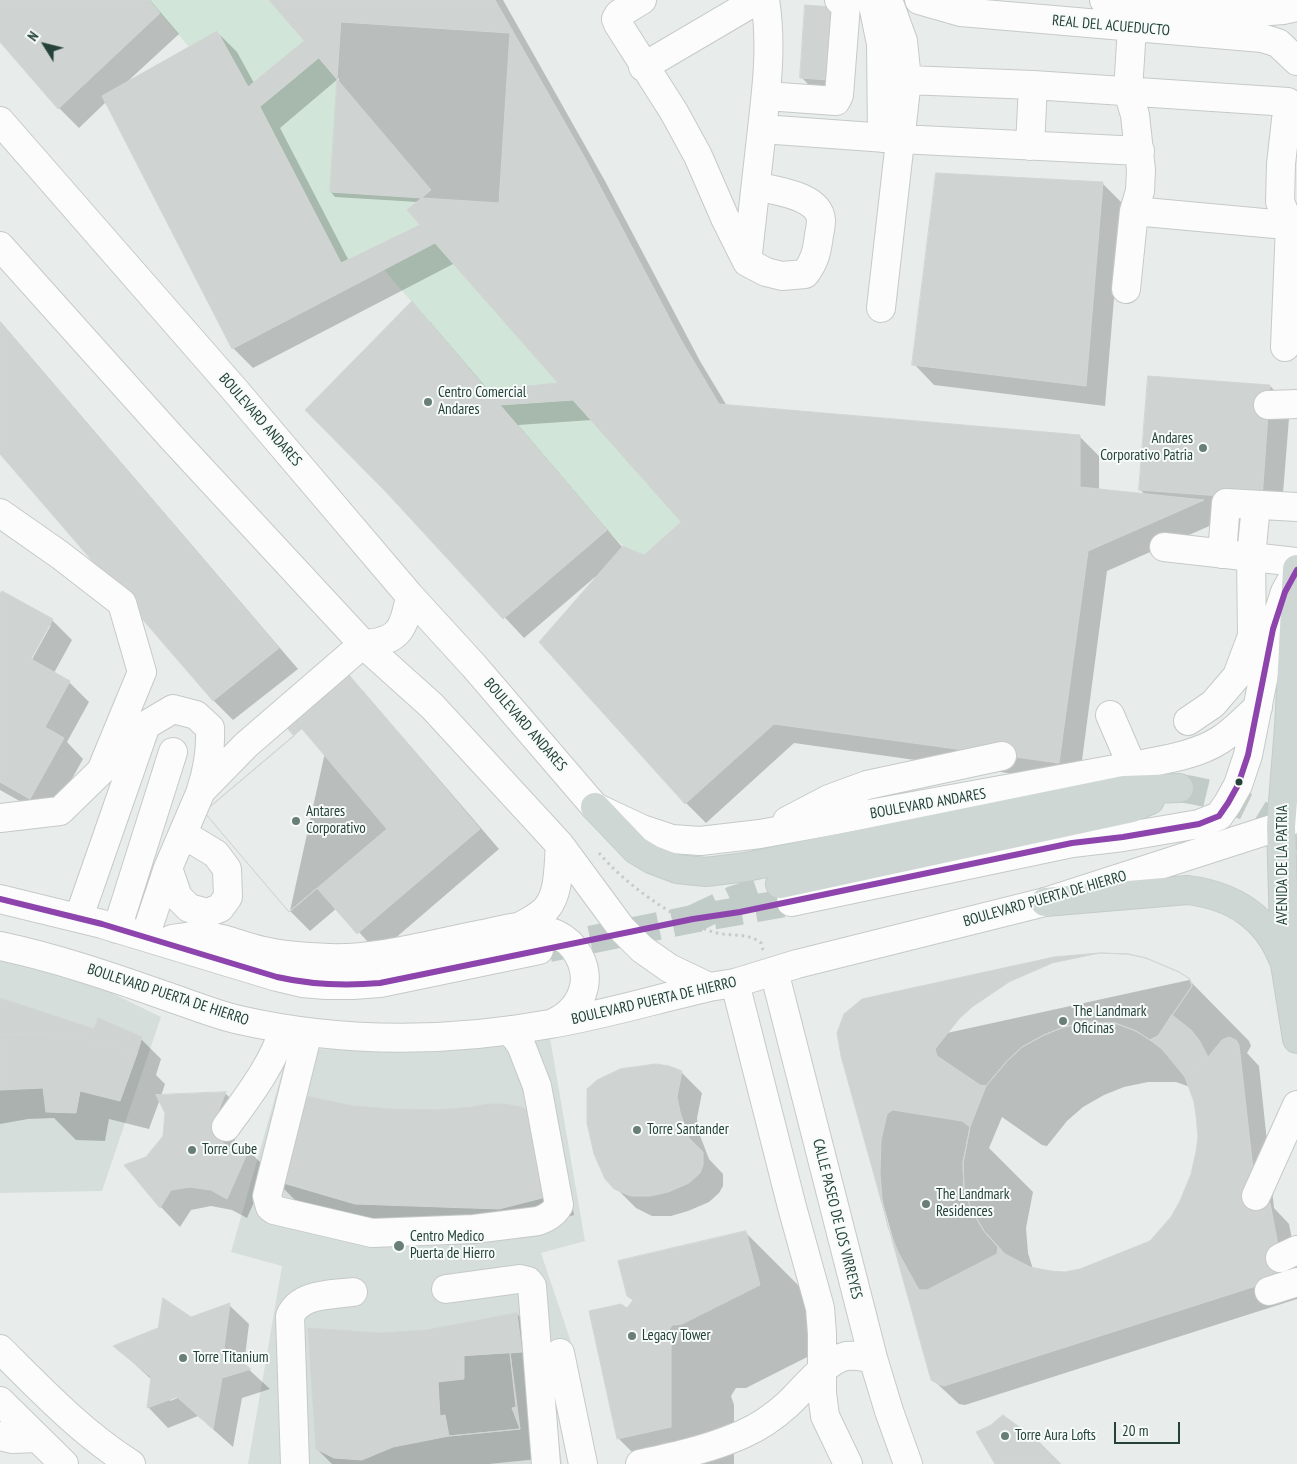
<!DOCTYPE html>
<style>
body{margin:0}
#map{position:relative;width:1297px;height:1464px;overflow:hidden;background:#e8edeb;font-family:"PT Sans Narrow",sans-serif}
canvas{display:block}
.north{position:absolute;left:20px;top:20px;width:50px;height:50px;-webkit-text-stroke:4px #f7fbf9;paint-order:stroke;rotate:306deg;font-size:14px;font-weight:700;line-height:20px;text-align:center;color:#24423a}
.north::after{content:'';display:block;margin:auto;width:18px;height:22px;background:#24423a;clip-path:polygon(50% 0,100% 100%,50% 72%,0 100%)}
.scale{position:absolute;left:1114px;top:1422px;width:66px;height:22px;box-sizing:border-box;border:2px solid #24423a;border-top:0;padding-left:6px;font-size:15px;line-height:18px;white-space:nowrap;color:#24423a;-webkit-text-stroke:4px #f7fbf9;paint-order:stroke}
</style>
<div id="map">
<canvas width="1297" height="1464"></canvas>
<div class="north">N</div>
<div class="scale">20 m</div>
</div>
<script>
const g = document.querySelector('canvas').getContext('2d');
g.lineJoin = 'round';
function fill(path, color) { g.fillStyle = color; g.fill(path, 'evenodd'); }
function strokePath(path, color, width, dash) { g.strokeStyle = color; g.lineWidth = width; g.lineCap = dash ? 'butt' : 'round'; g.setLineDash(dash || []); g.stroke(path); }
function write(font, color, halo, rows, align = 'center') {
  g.font = font + ' "PT Sans Narrow",sans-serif'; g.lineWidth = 4; g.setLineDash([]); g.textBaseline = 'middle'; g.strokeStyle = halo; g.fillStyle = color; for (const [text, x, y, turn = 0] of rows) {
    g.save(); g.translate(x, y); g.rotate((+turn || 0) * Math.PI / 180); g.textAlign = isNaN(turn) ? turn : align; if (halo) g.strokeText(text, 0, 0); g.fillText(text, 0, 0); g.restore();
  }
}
fill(new Path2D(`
 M0,953L38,957L161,1017L102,1191L0,1193Z
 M550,1038L585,1241L541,1253L574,1351L547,1356L562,1464H248L282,1266L231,1252L289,1048L404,1052L521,1045Z`), '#d6dedb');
fill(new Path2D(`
 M149,0H269L431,190L407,210L681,522L644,555L623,546L607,530L368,251L341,263L260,107L218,31L189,47Z`), '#d1e6d8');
fill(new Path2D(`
 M0,0H150L179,34L128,81L217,32L237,52L254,83L306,41L271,0H503L605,181L700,361L727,406L1079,436L1099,456V490L1146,495L1140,490L1270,386L1290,406L1281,518L1216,513L1223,520L1107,571L1079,783L794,743L706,823L686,803L596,578L595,577L524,638L387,491L412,303L431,323L489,391L561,384L455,263L253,368L233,348L106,102L79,128L59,108L0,40ZM339,78L331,192L335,197L418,202L422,226L349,261L280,128ZM592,420L683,522L644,556L623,548L518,425Z
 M806,6L838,89L812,88L802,78Z
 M1102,183L1122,203L1105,406L934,385L914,364Z
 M0,321L298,669L233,720L213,700L0,452Z
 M0,597L52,620L72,640L54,673L69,682L89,702L67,742L83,759L50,818L0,790ZM48,625H51L29,665L26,664Z
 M343,671L363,691L499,849L378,953L337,908L310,931L290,911Z
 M1189,980L1249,1041L1251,1046L1247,1053L1259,1066L1274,1208L1289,1224L1297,1264V1299L965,1405L959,1404L932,1379L842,1056ZM1148,1082H1176L1190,1087L1195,1101L1199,1137L1192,1174L1181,1201L1172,1218L1150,1242L1081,1271L1065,1273L1033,1269L1028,1253L1026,1228L1033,1192L989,1148L1002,1117L1042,1145L1047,1146L1067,1121L1083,1107L1104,1095L1124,1087Z
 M0,999L95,1030L141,1039L161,1059L156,1075L165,1084L161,1096L225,1093L245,1113L233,1145L235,1151L248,1150L268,1170L247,1218L232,1210L211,1206L191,1210L180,1227L161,1207L127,1166L147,1158L164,1137L167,1113L160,1099L149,1129L109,1119L105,1141L76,1140L54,1118L28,1119L0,1124Z
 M682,1073L702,1093L697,1118L699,1133L709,1159L723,1174V1186L719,1193L709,1202L688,1211L671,1216H652L636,1208L606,1178Z
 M559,1138L574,1215L520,1229L376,1223L295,1200L275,1180Z
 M746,1233L810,1297L823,1349L746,1388H736L731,1396L734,1405V1464H644L618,1438L627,1310L634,1301L628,1295Z
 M229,1305L249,1324L244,1365L270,1389L242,1398L233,1447L198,1416L168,1428L149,1408L152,1380L115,1346ZM182,1394L183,1396L170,1401V1398Z
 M517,1314L546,1343L548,1458L489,1464H332L317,1449L380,1334L427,1332Z`), '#0003');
const building = new Path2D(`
 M0,0H149L160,13L58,109L0,42Z
 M269,0H495L586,160L681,340L719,404L1080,435V487L1204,500L1088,551L1059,763L774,724L685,804L539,642L623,546L644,555L681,522L573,400L500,405L607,530L503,619L386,492L305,410L412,301L487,390L558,383L435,243L232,349L102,96L217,31L248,87L304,41ZM319,58L431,190L407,210L420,225L341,263L260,107Z
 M805,5L833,7L829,80L800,78Z
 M341,22L510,33L499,203L330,192Z
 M936,173L1103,182L1086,386L912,365Z
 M0,322L279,648L213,701L0,454Z
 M1148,376L1270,385L1262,499L1139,490Z
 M2,591L53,619L31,659L70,681L45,727L64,738L30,799L0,782V594Z
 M344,669L480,829L357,934L317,888L289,912L204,812L294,736L282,722Z
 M302,729L387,829L289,912L204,812Z
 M1100,953L1128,954L1146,958L1179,972L1190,979L1192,986L1158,1036L1150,1040L1136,1031L1115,1023L1087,1022L1064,1027L1044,1035L1022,1047L1007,1061L986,1086L970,1127L963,1163L964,1188L971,1209L984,1231L1005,1254L1030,1267L1051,1271L1065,1272L1080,1269L1150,1241L1171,1217L1180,1201L1191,1174L1196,1152L1198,1137L1196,1115L1194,1102L1185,1077L1208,1057L1222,1040L1229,1037L1236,1040L1239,1045L1256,1196L1266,1198L1270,1203L1284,1277L944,1386L938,1384L931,1380L841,1056L837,1033L844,1014L862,999L1054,957Z
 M1100,953L1128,954L1146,958L1179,972L1190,979L1192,986L1158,1036L1150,1040L1136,1031L1115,1023L1087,1022L1064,1027L1044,1035L1022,1047L1007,1061L986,1086L980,1085L937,1056L935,1049L959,1019L972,1007L1009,982L1052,963Z
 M0,998L94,1029L98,1018L142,1037L137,1054L94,1041L52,1033L0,1035Z
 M1172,1015L1191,1030L1199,1040L1208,1057L1185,1077L1162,1049L1150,1040L1158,1036Z
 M52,1033L94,1041L137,1054L120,1101L80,1091L76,1113L46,1112L43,1088L0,1090V1035Z
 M656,1064L669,1066L682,1071L677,1097L680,1112L689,1138L703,1152V1165L700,1173L689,1183L668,1192L650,1196H631L614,1189L605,1179L594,1154L587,1123V1089L597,1080L620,1069Z
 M226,1092L213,1124L217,1135L223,1143L233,1150L249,1149L227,1199L211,1190L190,1187L171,1190L160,1208L124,1165L146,1157L163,1136L165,1113L156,1095Z
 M296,1094L353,1106L393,1109L437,1110L472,1107L489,1104H505L521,1107L539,1116L554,1195L499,1209L355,1204L273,1180Z
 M893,1110L962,1121L970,1127L963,1163L964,1188L971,1209L984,1231L998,1247L997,1254L927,1290H919L898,1252L888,1227L882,1199L880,1173L881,1140L887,1114Z
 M746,1231L760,1285L682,1324L672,1325L668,1332L671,1340V1427L617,1439L589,1311L621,1304L627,1308L633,1300L627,1296L618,1261Z
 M163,1298L191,1317L230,1303L224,1348L251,1369L222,1378L213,1429L177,1397L147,1408L151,1377L113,1346L158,1328Z
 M517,1313L522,1352L510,1353L520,1429L449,1436L393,1447L362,1460L334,1458L316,1449L308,1328L380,1333L427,1330Z
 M510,1353L516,1407L512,1408L520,1429L449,1436L445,1415L440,1416L438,1382L464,1379V1356Z
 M1003,1415L1038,1441L1061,1464H995L976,1432L991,1425Z`);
fill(building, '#cfd4d2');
strokePath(building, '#d1d6d4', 1);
strokePath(new Path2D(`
 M549,948L693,919L791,902`), '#c1cbc8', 28, [28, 14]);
strokePath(new Path2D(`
 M1179,788C1224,794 1271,810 1297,850
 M693,919L733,900L780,884`), '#c1cbc8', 28, [28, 14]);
const minor = new Path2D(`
 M642,0L619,14L616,19L618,24L674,112L698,156L725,218L747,262L766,272L782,276L805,274C815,261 817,251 819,235C820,230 821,224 821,220C819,195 775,191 756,186
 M872,0L881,44L882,138
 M919,0L961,12L1262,38L1278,43L1297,61
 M1104,0L1270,11L1283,10L1297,7
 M643,67L757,0
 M907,80L1033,85L1288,102L1281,164L1280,202L1290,225L1285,347
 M766,96L836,101L839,95L846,5L839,0
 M0,121L234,389L410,596L474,666L595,807L642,829L672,839L700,841L760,834L1132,766C1161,760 1195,756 1220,740C1234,731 1246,718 1258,707
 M762,129L900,139L1140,151
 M1030,146L1033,85
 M1134,211L1297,226
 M0,246L173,439L363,644L432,706L560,845L622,929L642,949L669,968L709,987
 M747,262C752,217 757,173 762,129C767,86 772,43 765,0
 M1126,289L1134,211L1140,191L1141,170L1135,115L1128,91L1132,27
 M881,308L907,80L903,41L888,0
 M1268,405L1297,404
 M0,513L60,555L122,603L142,672L101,771L60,811L0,818
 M1164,547L1297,562
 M1222,554L1226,503L1297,507
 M1110,715L1132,766
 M1188,721L1213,704L1237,676L1252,636L1251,557L1256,505
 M787,821L829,799L867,785L1002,756
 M168,868L178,897L189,908L207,913L220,908L228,897L227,869L216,854L183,834
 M0,899L102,924L277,977L302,983L326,985H353L380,983L539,950
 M791,902L1072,843L1123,837L1199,824L1219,816L1228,803L1238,785L1248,755L1273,629L1285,592L1297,570
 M79,917L146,725L173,709L196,715L210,728C211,750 208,769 201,790
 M519,927C528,922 539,917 546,909C560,893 558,865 560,845
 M117,929L173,752
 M145,937L168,868L201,791L246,745L363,644C399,642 404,629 410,596
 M172,939C185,937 201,934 213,937C231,940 247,948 264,951C284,956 309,957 328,958C376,960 432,944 478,935C491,933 506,928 519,927C524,927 529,929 534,930C542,931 549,931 556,934C576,943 588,966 584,987C580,1004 569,1016 553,1023
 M0,946C56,958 109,976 163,995C187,1003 211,1013 235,1019C339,1043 446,1043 550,1024C604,1015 656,999 709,987L735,983L797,964L1045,902L1281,826L1297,817
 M774,971L873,1358L889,1411L908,1464
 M735,983L792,1207L820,1308L822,1333V1393L825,1416L848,1464
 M308,1032L267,1196L270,1207L274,1210L372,1233L474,1229L538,1221C547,1218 554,1214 559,1205L537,1086L521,1045L510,1030
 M226,1127C249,1095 272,1066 284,1029
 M1256,1196L1297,1105
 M1280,1258L1297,1250
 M446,1289L519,1279L528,1281L532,1286L546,1464
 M1269,1291L1297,1282
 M0,1349C41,1390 82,1433 131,1464
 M560,1353L583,1464
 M0,1401L64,1464
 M0,1436L12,1439L37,1438
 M295,1464L290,1316C300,1293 331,1295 353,1292
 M640,1464C675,1456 710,1449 743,1434C759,1427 775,1416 788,1404C803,1390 825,1361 846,1356C855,1355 864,1357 873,1358`);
const major = new Path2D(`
 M1297,569L1289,727L1281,826L1285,964L1297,1039
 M595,807L636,850L651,859L677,869L706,872L746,867L1124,790L1179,788
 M780,884L1132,808L1150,800
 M1045,902L1188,890C1233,896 1266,916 1283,959`);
strokePath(minor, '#c5cac8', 30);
strokePath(major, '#c3ccc9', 30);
strokePath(new Path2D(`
 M599,853C625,884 675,920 713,932C730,937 748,932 761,943L763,950`), '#c3ccca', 3, [2.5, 4]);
strokePath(minor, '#fcfcfc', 28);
strokePath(major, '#cfd7d5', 28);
strokePath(new Path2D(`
 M0,899L102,924L277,977C312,985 344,986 380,983L693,919L740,912L1072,843L1123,837L1199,824L1219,816L1228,803L1238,785L1248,755L1273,629L1285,592L1297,570`), '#8e44ad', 6);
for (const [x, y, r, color] of [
 [428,402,5,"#697e78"],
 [1203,448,5,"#697e78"],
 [1239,782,4.5,"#24423a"],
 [296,821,5,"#697e78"],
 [1063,1021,5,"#697e78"],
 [637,1130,5,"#697e78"],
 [192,1150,5,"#697e78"],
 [926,1204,5,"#697e78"],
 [399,1246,6,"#697e78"],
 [632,1336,5,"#697e78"],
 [183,1358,5,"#697e78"],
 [1005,1436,5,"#697e78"]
]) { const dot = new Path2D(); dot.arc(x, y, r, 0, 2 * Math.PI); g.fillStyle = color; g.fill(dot); strokePath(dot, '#f7fbf9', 2); }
write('15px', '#24423a', '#f7fbf9', [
 ["REAL DEL ACUEDUCTO",1111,26,5],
 ["BOULEVARD ANDARES",260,420,49],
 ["BOULEVARD ANDARES",525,725,49],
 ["BOULEVARD ANDARES",928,804,-10],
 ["AVENIDA DE LA PATRIA",1283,865,-90],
 ["BOULEVARD PUERTA DE HIERRO",1045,899,-16],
 ["BOULEVARD PUERTA DE HIERRO",168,995,18],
 ["BOULEVARD PUERTA DE HIERRO",654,1001,-13],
 ["CALLE PASEO DE LOS VIRREYES",837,1219,76]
]);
write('15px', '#24423a', '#f7fbf9', [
 ["Centro Comercial",438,393],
 ["Andares",438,410],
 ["Andares",1193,439,"right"],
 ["Corporativo Patria",1193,456,"right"],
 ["Antares",306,812],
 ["Corporativo",306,829],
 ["The Landmark",1073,1012],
 ["Oficinas",1073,1029],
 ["Torre Santander",647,1130],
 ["Torre Cube",202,1150],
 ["The Landmark",936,1195],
 ["Residences",936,1212],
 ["Centro Medico",410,1237],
 ["Puerta de Hierro",410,1254],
 ["Legacy Tower",642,1336],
 ["Torre Titanium",193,1358],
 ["Torre Aura Lofts",1015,1436]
], 'left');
</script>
